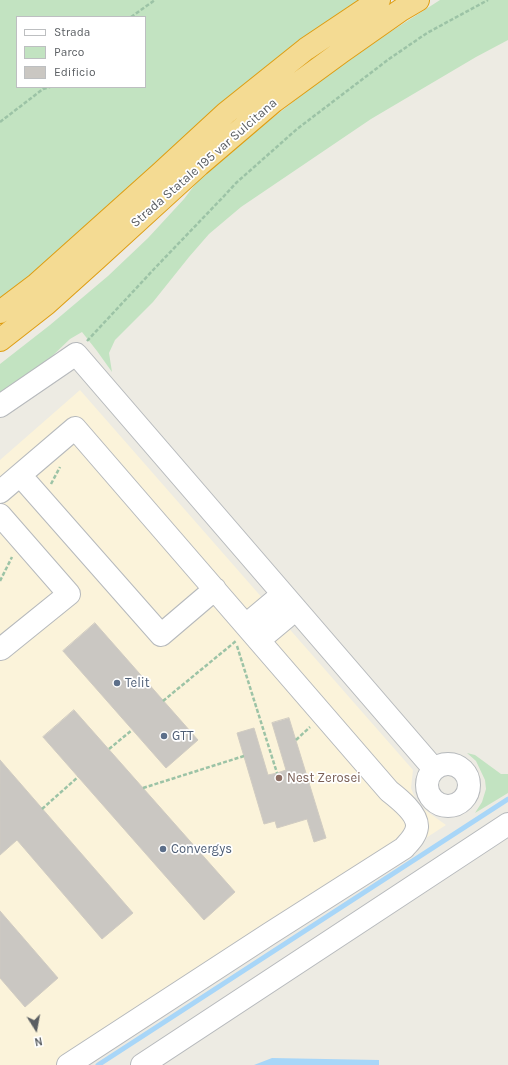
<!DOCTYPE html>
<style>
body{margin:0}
#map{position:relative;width:508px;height:1065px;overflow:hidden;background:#edebe3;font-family:Karla,sans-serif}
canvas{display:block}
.legend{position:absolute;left:16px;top:16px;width:130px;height:72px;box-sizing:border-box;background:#fff;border:1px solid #bdbfc1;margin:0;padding:5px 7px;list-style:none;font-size:12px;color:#5b5f63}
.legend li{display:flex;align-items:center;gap:8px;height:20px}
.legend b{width:20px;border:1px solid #bdbfc1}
.north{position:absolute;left:16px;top:1009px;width:40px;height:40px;-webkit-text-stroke:3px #fff;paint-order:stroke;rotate:169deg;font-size:11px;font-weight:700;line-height:16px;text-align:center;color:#5b5f63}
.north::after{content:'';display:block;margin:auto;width:14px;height:18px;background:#5b5f63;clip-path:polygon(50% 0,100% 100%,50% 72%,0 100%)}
</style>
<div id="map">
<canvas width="508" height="1065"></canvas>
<ul class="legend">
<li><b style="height:5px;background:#fff"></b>Strada</li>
<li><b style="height:11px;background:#c2e3c1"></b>Parco</li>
<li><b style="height:11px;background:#cac7c2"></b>Edificio</li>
</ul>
<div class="north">N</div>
</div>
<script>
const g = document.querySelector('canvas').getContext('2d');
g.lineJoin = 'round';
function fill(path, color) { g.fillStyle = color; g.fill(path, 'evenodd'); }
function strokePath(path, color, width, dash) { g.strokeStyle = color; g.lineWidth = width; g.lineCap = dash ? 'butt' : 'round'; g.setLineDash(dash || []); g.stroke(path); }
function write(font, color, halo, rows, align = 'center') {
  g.font = font + ' Karla,sans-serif'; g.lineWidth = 3.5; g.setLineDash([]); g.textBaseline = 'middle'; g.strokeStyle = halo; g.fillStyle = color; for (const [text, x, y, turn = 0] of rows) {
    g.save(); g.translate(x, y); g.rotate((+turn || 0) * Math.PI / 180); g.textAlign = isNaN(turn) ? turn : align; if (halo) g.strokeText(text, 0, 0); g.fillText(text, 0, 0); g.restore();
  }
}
fill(new Path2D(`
 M80,390L413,770L411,788L418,805L446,825L76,1065H0V460Z`), '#fbf3da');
fill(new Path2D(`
 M0,0H362L0,300ZM17,17H145V87H17Z
 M440,0H508V40L476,57L371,119L241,207L209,234L189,257L153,302L115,340L109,353L112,372L97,351L82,332L70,339L47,361L0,396V364L50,325L108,276L148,238L184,199L200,178L236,147L313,86L387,34Z
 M467,753L475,755L501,774H508V793L475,813L482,802L486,789L485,780L476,761Z`), '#c2e3c1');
fill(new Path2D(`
 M272,1058L379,1060V1065H254Z`), '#a8d6f8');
strokePath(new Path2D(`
 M98,1065L508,799`), '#a8d6f8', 5);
const building = new Path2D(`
 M95,623L198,740L166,768L63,651Z
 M74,710L235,892L204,920L43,737Z
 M289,718L326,838L314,842L307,819L277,828L275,821L264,824L237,733L254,728L268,775L277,773L286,770L272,723Z
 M0,760L133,913L102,939L17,840L0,855Z
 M0,911L58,978L25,1007L0,978Z`);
fill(building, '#cac7c2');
strokePath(building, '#d1ccc2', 1);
const minor = new Path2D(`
 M0,406L76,354L434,769
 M20,475L161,635L215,589
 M0,492L75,428L389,791C398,798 418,814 417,827C416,836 409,842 404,848L269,934L68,1065
 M0,515L69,594L1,649L0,647
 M246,625L283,594
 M259,640L296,609
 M427 785a21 21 0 1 1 42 0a21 21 0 1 1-42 0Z
 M142,1065C264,984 387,905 508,824`);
const highway = new Path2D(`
 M0,312L37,284L161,173L226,113L306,49L379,0
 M0,340L46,304L96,259L199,165L274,101L341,52L401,10L418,0`);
strokePath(minor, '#b6b9bc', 24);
strokePath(highway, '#de9d12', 24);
strokePath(new Path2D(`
 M131,17L155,0
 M0,122L43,89L50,87
 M87,341L155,268L225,195L236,183L297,129L389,59L427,33L488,0
 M51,484L60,467
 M0,581L12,557
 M237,646L277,773
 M163,701L236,641
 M296,740L310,727
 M109,749L132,730
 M143,788L244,756
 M42,809L78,777`), '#9cc3a6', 2.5, [4, 2]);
strokePath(minor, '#fff', 22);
strokePath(highway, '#f4db93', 22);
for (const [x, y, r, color] of [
 [117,683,4,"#5c6f8a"],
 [164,736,4,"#5c6f8a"],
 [279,778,4,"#8d6e63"],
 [163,849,4,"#5c6f8a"]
]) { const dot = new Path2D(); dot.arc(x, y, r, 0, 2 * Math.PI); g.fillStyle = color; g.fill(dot); strokePath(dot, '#fff', 1.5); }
write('13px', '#5b5f63', '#fff', [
 ["Strada Statale 195 var Sulcitana",204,163,-41]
]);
write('13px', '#4e5e75', '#fff', [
 ["Telit",125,683],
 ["GTT",172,736],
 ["Convergys",171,849]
], 'left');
write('13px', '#785e54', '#fff', [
 ["Nest Zerosei",287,778]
], 'left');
</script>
